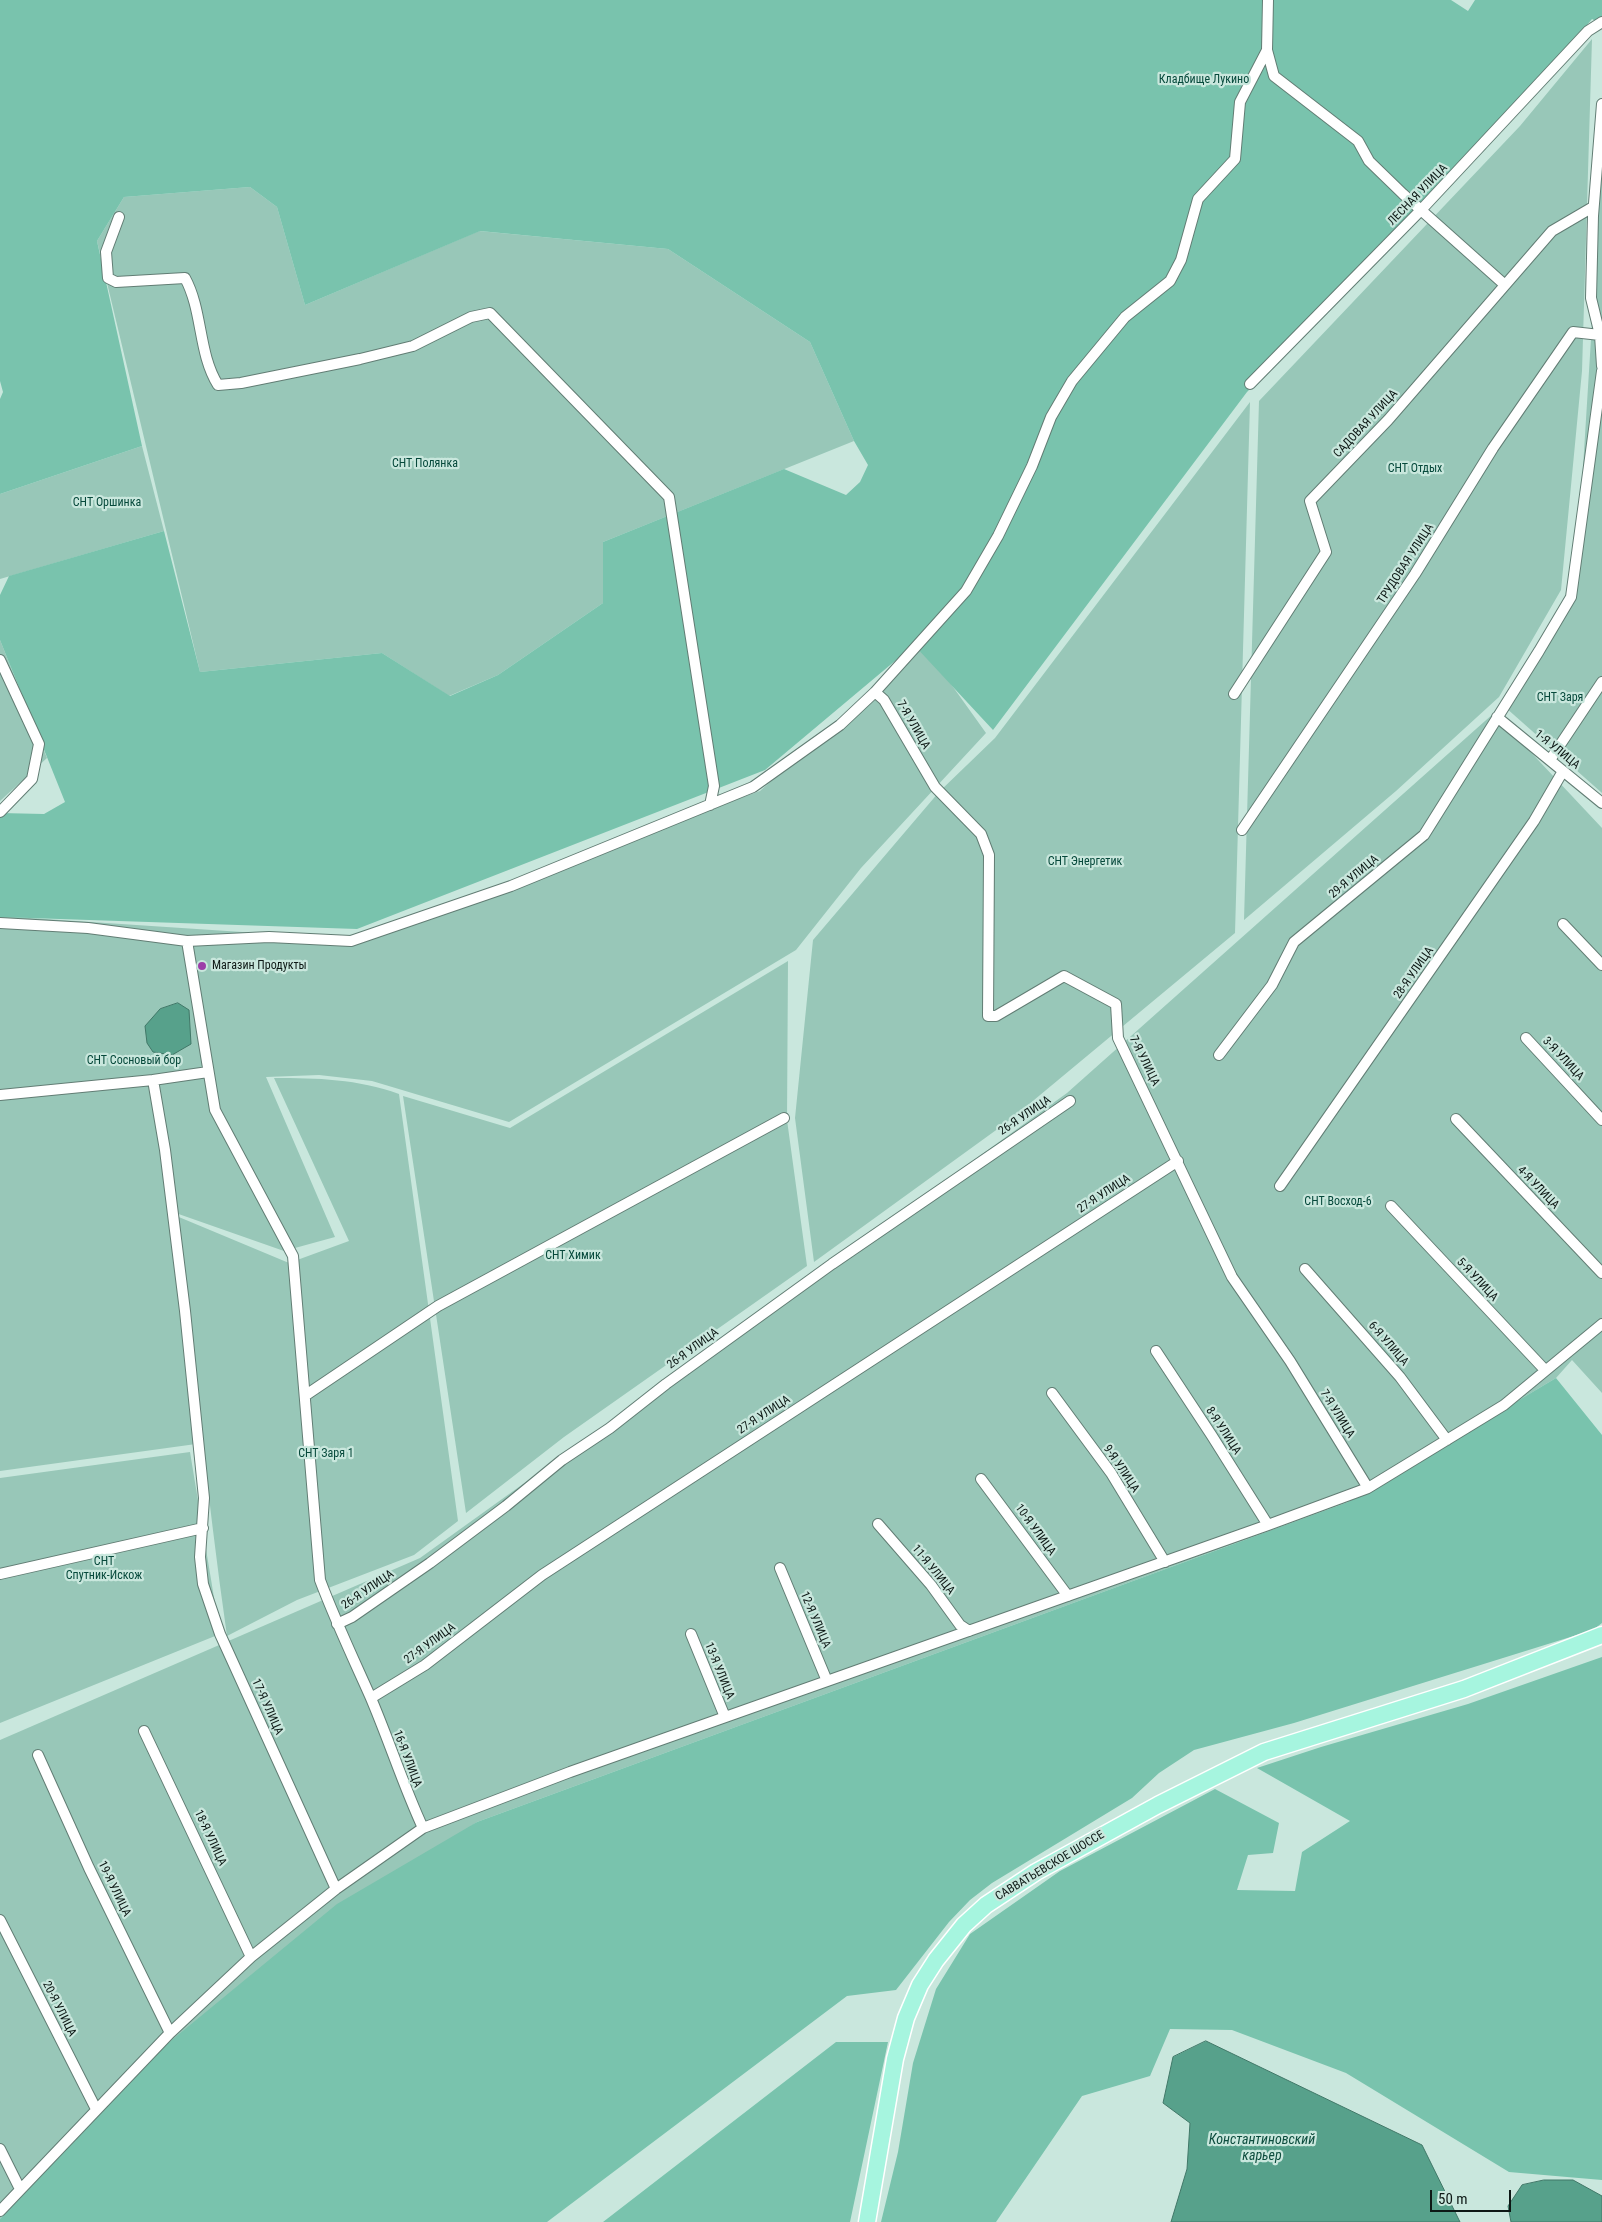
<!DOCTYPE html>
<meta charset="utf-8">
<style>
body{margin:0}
#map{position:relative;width:1602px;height:2222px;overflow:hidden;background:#c9e7dd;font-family:"Roboto Condensed",sans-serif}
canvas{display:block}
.scale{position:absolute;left:1430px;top:2190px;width:81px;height:22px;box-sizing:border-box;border:2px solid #0d1815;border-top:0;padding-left:6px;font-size:15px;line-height:18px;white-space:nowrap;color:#0d1815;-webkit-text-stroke:4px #c9e7dd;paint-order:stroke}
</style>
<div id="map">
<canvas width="1602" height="2222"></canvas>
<div class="scale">50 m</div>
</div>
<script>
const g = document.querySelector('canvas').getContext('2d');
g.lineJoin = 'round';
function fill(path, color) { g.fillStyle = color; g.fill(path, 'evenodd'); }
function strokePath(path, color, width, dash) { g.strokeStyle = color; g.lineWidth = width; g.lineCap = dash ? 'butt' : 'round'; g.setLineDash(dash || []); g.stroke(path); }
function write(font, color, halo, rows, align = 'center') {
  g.font = font + ' "Roboto Condensed",sans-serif'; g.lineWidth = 4.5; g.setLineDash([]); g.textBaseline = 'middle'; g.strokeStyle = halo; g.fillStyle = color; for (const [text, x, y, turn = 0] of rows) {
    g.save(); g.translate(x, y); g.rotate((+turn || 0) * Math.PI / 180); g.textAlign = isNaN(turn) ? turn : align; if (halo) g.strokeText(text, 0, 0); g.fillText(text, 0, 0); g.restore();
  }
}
fill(new Path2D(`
 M1592,39L1582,371L1561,590L1499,697L1396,791L1244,920L1259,401L1520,126Z
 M1602,162V793L1505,707L1576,580Z
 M250,187L277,207L305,305L479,231L668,249L810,342L854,441L603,542V603L498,675L449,696L382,653L200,672L97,241L124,197Z
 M1250,402L1235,933L1010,1120L814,1262L795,1118L813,940L939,792L995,738Z
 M142,446L164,531L0,579V494Z
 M0,640L47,758L0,801Z
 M923,645L986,733L861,868L796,950L509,1122L372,1081L319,1075L266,1077L335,1237L284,1251L170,1211L196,1444L0,1471V916L348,939L760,791Z
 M1494,713L1602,828V1393L1572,1360L1556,1378L1348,1502L477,1822L167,2044L0,2219V1740L420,1558L1067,1093Z
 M788,961L787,1120L807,1266L564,1437L466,1513L403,1096L510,1128Z
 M274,1078C317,1078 358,1079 399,1094L458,1521L414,1555L297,1600L227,1636C207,1496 194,1355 174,1215L289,1263L349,1241Z
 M190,1452L220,1634L0,1723V1478Z`), '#98c7b8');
fill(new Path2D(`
 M0,0H1451L1468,11L1475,0H1602V24L1592,19L1451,185L1247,392L993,730L914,645L765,770L357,929L0,917V813L44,814L65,802L0,640V595L9,576L164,531L200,672L382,653L450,696L498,675L603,603V542L784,469L846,495L860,482L868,465L854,441L810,342L668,249L480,231L305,305L277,207L250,187L124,197L97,241L142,446L0,494V399L3,392L0,381Z
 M1556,1378L1602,1435V1623L1593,1630L1294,1723L1194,1750L1159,1773L1132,1798L992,1883L970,1900L949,1922L896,1990L847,1996L547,2222H0V2219L167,2044L337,1904L477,1822L1348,1502Z
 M1602,1657V2180L1509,2172L1346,2073L1232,2030L1170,2029L1150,2076L1082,2096L996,2222H881L898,2152L913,2063L936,1989L970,1934L1060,1871L1215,1789L1279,1823L1273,1853L1248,1855L1237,1890L1295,1891L1302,1852L1350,1821L1257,1768L1321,1747L1468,1704Z
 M836,2042H888L850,2222H603Z`), '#79c3ad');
const water = new Path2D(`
 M178,1003L189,1010L191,1044L172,1055L153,1052L147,1043L145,1026L160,1009Z
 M1206,2041L1422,2145L1460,2222H1171L1187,2169L1190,2123L1163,2103L1173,2057Z
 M1544,2180H1573L1602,2196V2222H1511L1508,2206L1522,2185Z`);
fill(water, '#57a18b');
strokePath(water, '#417868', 1);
const street = new Path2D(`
 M1268,0L1267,50L1274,76L1358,141L1369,161L1403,194L1505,285
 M1602,104L1593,216L1591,298L1600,335L1602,366
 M119,217L106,252L108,278L116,282L185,278C203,311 198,353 218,385L241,383L360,359L413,346L471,317L490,313L669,497L714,786L710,805
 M1250,384L1421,210L1588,31L1602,22
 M0,660L39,744L32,779L0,812
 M875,692L884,700L935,787L981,834L989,855L988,1016H996L1064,976L1116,1004L1118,1038L1232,1277L1290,1361L1368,1488
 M1234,694L1326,552L1310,501L1388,420L1552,231L1593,207
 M1497,717L1602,803
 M1550,760L1602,682
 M1242,830L1415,574L1493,448L1573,332L1600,335
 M0,923L88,928L187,941L269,937L351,941L511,886L753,787L840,725L875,692L966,591L998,536L1032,466L1051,417L1072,381L1125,317L1170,281L1181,260L1198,199L1235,159L1240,102L1267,50
 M1563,924L1602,965
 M187,941L215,1110L293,1256L320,1580C335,1620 353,1658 370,1696C389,1740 403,1785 423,1828
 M1526,1038L1602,1120
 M1219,1055L1272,985L1294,942L1424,835L1539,651L1571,597L1602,371
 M208,1072L153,1080L165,1150L185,1311L204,1498L200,1557L203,1584L220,1634L336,1889
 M0,1095L153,1080
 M1456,1119L1602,1273
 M1280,1186L1534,821L1563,771
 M1391,1206L1545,1370
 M1305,1269L1400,1377L1447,1440
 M1156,1351L1212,1436L1268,1525
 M1052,1393L1111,1473L1165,1562
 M306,1395L438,1306L784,1118
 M981,1479L1068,1596
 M878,1524L931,1585L960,1625L969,1631
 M780,1568L827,1681
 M0,1574L203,1528
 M337,1624L352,1617L430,1563L506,1506L562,1460L610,1428L666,1384L832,1264L1070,1101
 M691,1634L725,1717
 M371,1698L425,1665L542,1575L1178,1161
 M144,1731L251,1957
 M38,1755L89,1868L170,2033
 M0,1920L96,2109
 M0,2149L20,2189
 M0,2211L170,2033L251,1957L336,1889L423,1828L570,1772L1268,1525L1368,1488L1504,1405L1602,1324`);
const primary = new Path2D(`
 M867,2222L895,2059L906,2018L920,1985L936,1960L964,1925L986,1905L1036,1872L1158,1805L1264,1752L1464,1689L1602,1635`);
strokePath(street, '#627d74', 12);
strokePath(primary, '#fff', 19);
strokePath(street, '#fff', 10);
strokePath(primary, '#a6f5df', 16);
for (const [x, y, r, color] of [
 [202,966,5,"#9c3fa8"]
]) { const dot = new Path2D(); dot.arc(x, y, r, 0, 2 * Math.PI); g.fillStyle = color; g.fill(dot); strokePath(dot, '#c9e7dd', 2); }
write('12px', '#06493b', '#c9e7dd', [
 ["Кладбище Лукино",1204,80],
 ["СНТ Полянка",425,464],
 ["СНТ Отдых",1415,469],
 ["СНТ Оршинка",107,503],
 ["СНТ Заря",1560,698],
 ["СНТ Энергетик",1085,862],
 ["СНТ Сосновый бор",134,1061],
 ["СНТ Восход-6",1338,1202],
 ["СНТ Химик",573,1256],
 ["СНТ Заря 1",326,1454],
 ["СНТ",104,1562],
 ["Спутник-Искож",104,1576]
]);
write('12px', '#0d1815', '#c9e7dd', [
 ["ЛЕСНАЯ УЛИЦА",1418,195,-46],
 ["САДОВАЯ УЛИЦА",1366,424,-47],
 ["ТРУДОВАЯ УЛИЦА",1406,564,-57],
 ["7-Я УЛИЦА",913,725,60],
 ["1-Я УЛИЦА",1557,750,39],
 ["29-Я УЛИЦА",1354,877,-40],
 ["28-Я УЛИЦА",1414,973,-55],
 ["3-Я УЛИЦА",1563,1059,47],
 ["7-Я УЛИЦА",1144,1061,64],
 ["26-Я УЛИЦА",1025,1116,-34],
 ["4-Я УЛИЦА",1538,1188,46],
 ["27-Я УЛИЦА",1104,1194,-33],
 ["5-Я УЛИЦА",1477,1280,47],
 ["6-Я УЛИЦА",1388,1344,49],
 ["26-Я УЛИЦА",693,1349,-36],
 ["7-Я УЛИЦА",1337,1414,58],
 ["27-Я УЛИЦА",764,1415,-33],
 ["8-Я УЛИЦА",1223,1431,57],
 ["9-Я УЛИЦА",1121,1469,56],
 ["10-Я УЛИЦА",1035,1530,54],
 ["11-Я УЛИЦА",933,1570,51],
 ["26-Я УЛИЦА",368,1590,-34],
 ["12-Я УЛИЦА",815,1620,67],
 ["27-Я УЛИЦА",430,1644,-36],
 ["13-Я УЛИЦА",719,1671,68],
 ["17-Я УЛИЦА",267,1707,66],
 ["16-Я УЛИЦА",407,1759,69],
 ["18-Я УЛИЦА",210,1838,65],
 ["САВВАТЬЕВСКОЕ ШОССЕ",1050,1866,-31],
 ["19-Я УЛИЦА",114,1889,64],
 ["20-Я УЛИЦА",59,2009,63]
]);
write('12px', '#0d1815', '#c9e7dd', [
 ["Магазин Продукты",212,966]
], 'left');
write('italic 14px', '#0d4d3e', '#c9e7dd', [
 ["Константиновский",1262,2140],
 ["карьер",1262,2156]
]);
</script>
